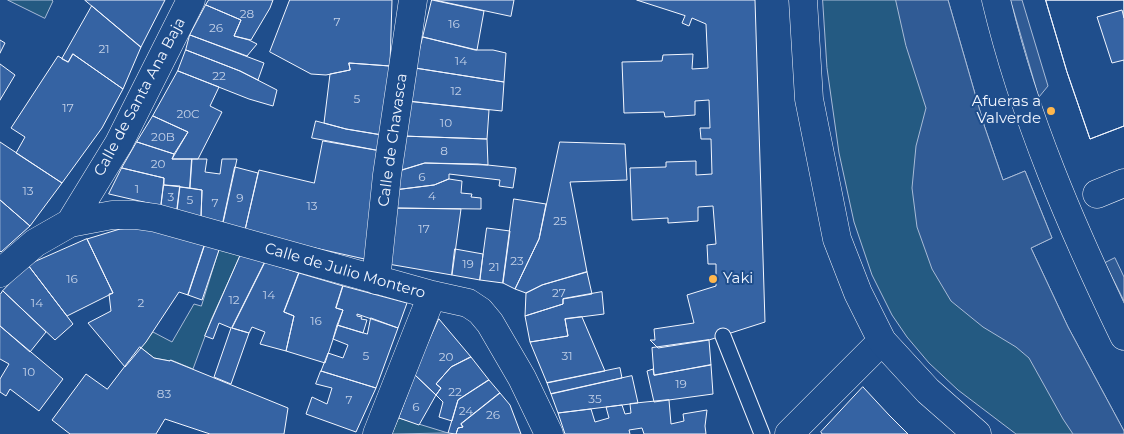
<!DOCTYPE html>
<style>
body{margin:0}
canvas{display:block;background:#1f4e8c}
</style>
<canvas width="1124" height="434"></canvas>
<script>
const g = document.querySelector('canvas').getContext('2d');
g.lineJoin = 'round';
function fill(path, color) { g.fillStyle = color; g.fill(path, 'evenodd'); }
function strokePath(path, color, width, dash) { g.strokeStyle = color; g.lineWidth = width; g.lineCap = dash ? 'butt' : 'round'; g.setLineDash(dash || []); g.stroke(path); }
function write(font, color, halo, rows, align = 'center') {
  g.font = font + ' Montserrat,sans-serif'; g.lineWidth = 4; g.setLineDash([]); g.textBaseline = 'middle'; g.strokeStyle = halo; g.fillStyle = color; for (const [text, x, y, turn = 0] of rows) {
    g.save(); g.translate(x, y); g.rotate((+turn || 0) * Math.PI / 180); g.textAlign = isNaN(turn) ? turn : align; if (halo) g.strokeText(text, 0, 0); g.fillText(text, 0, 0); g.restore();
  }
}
const green = new Path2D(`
 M8,0H52L53,1L45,18Z
 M823,0H948L984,125L1003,180L1025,171L1052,238L1031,248L1068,327L1124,431V434H1016L958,390L929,363L907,337L892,315L872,275L854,222L839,153L827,68Z
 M220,247L241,254L211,320L193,369L171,360L170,361L154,358L140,347L153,332L172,342L194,304L201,306Z
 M399,418L448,433L392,434Z`);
fill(green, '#245a82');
strokePath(green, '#a8bbd7', 1);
const parking = new Path2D(`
 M896,0H948L984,125L1003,180L1025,171L1052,238L1031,248L1068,327L1124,431V434H1073L1063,419L1029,358L1016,347L983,327L951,301L932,269L917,227L912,188L916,146L926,108L906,46Z
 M1011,0H1022L1048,86L1039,97Z
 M1115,258L1124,277V301L1105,263Z`);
fill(parking, '#305b95');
strokePath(parking, '#a8bbd7', 1);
const building = new Path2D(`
 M85,0H165L141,47Z
 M209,0H273L270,8L251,40L234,36L241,20L206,5Z
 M290,0H392L390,66L349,63L350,70L326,75L311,74L270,52Z
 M432,0L484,11L477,50L423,37Z
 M435,0H514L511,16Z
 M637,0H755L765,322L709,340L658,348L650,340H655L654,329L694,323L687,295L716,286V264H708L707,245L716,244L713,206L698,207V221L668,223V218L632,220L630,168L666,167V162L696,161V175L712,174L711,139H701L700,128H710L709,100L695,101V115L665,117L664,112L624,113L622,62L662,61L663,55L693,54L692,69L708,68L706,24L692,18L689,26L682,23L685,16Z
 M1046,0H1124V18L1122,10L1097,17L1112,63L1124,60V126L1090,139L1067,72Z
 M1046,0H1124V126L1090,139L1067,72Z
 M206,5L241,20L234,36L249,40L257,44L247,56L190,35Z
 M92,6L141,47L123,89L73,54L68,62L62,59Z
 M190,35L264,63L258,80L240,71L186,50Z
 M423,37L475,50H493L506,53L504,82L415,68Z
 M0,40L5,43L0,53Z
 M186,50L240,71L277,90L273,106L249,99L178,71Z
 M73,54L123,89L102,128L62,183L16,153L25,137L11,128L58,56L68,62Z
 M349,63L390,66L382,135L346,129L324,123L330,74L350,70Z
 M0,64L15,75L0,100Z
 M415,68L504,82L502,111L407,101Z
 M178,71L219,87L210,106L222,112L198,159H172L188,132L153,116Z
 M407,101L489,110L487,139L402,136Z
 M153,116L188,132L174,154L137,142Z
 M316,121L346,129L382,135L381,151L312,138Z
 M402,136L487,139L488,165L425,163L396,172Z
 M323,141L381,151L369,260L297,244L245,230L259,170L314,183Z
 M0,142L62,183L30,226L0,200Z
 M137,142L174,154L172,159H192L190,188L164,185V178L122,168Z
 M560,142L625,144L627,180L570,182L587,272L542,285L526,293L515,289L539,239Z
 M192,159H207L205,172L220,174L222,159H237L223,223L201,217L202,190L190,188Z
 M425,163L478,164L516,168L513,188L499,186L500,180L449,174V179L434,185L394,190L396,172Z
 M235,167L258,173L245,230L223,223Z
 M122,168L164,178L161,206L109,194Z
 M449,179L462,181L461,193L472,194L471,197L481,198V209L392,208L394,190L434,185Z
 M164,185L180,186L177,211L161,206Z
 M180,187L202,190L201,217L177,211Z
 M514,199L546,204L539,239L515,289L503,283Z
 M0,200L30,226L1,252L0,251Z
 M392,208L461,209L452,275L388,264Z
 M141,227L206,241L188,295L179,292L146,342L125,367L88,323L111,311L109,294L113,293L87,239L120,229Z
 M487,228L510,231L503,283L480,280Z
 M87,239L113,293L67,316L28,265Z
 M206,241L220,247L202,300L188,295Z
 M455,249L483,254L480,280L452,275Z
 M241,254L265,262L232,328L249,333L231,384L214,377L231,328L219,323L213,339L205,336Z
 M265,262L299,273L284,312L294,316L286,351L260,344L265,332L252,327L249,333L232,328Z
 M28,265L73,324L55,340L3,291Z
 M587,272L592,294L563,299V304L525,316L526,293L542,285Z
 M299,273L343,286L336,308L343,310L325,363L286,351L294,316L284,312Z
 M343,286L407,303L398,328L357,314V316L362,317L361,319L367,320L363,333L337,325L343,310L336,308Z
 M3,291L46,332L30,352L0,326V295Z
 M602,292L604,314L565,319L568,336L530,342L525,316L563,304V299Z
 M582,317L605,371L547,383L530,342L568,336L565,319Z
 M371,318L398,328L376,388L321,371L328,353L343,358L348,345L333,339L337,325L367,334Z
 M439,319L471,357L451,367L436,384L441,388L436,395L415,375L421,358Z
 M0,326L63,379L39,411L10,389L6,396L0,392V379L9,364L0,359Z
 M709,340L711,365L654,375L652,348Z
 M140,347L154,358L170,361V360L288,408L284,434H210L165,419L156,434H70L52,420L86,374L107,389Z
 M471,357L489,380L458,400L452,421L439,417L443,402L436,395L441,388L436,384L451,367Z
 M711,365L713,394L654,402L647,371L653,369L654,375Z
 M620,368L622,378L551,394L547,383Z
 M321,371L376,388L356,432L306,414L312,397L327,404L332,388L316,384Z
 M415,375L436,395L419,425L399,418Z
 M632,376L638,403L558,413L551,394Z
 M489,380L500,393L461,424L463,427L458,428L456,434L448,433L458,400Z
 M863,387L889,415L908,434H822L821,432Z
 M500,393L510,405L521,434H456L458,428L463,427L461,424Z
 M669,400L671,424L684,421L683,414L707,410L705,426L706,434H644L642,428L629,430L630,434H565L558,413L591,409L595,422L609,418L606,407L622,405L625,414L631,413L630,404Z`);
fill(building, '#3563a3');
strokePath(building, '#f2f6ff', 1);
const lane = new Path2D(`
 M723,336L762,434`);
const street = new Path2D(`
 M1097,194L1124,183
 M70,223L112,215H135L156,218L432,295L468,303L480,311L490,323L522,378L549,434
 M0,273L35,243L70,223L119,143L191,0
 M376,280L387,175L413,0
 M377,434L432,295
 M789,434L882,341`);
const secondary = new Path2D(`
 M803,0L809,99L837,239L858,293L882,341L928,391L977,434
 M996,0C1024,117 1072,228 1124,336`);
strokePath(lane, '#f2f6ff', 17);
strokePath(street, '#f2f6ff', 29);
strokePath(secondary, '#f2f6ff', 29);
strokePath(lane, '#1f4e8c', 15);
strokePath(street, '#1f4e8c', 28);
strokePath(secondary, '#1f4e8c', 28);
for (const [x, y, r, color] of [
 [1051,111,5,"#ffb74d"],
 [713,279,5,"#ffb74d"]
]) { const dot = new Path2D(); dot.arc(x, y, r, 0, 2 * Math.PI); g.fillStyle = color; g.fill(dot); strokePath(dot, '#1f4e8c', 2); }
write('12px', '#c3d1e8', null, [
 ["28",247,14],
 ["7",337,22],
 ["16",454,24],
 ["26",216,28],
 ["21",104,49],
 ["14",461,61],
 ["22",219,76],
 ["12",456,91],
 ["5",357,99],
 ["17",68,108],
 ["20C",188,114],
 ["10",446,123],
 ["20B",163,137],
 ["8",444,151],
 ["20",158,164],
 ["6",422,177],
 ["1",137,189],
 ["13",28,191],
 ["4",432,196],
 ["3",171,197],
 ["9",240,198],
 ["5",190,200],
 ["7",215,203],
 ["13",312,206],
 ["25",560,221],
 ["17",424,229],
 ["23",517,261],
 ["19",468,264],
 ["21",494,267],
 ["16",72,279],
 ["27",559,293],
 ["14",269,295],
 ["12",234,300],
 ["14",37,303],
 ["2",141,303],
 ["16",316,321],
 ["5",366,356],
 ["31",567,356],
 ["20",446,357],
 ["10",29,372],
 ["19",681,384],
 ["22",455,392],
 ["83",164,394],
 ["35",595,399],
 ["7",349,400],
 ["6",416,407],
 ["24",466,411],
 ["26",493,415]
]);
write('15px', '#f2f6ff', '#1f4e8c', [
 ["Calle de Santa Ana Baja",140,97,-62],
 ["Calle de Chavasca",393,140,-82],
 ["Calle de Julio Montero",345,271,16]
]);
write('15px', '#f2f6ff', '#1f4e8c', [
 ["Afueras a",1041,102],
 ["Valverde",1041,119],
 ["Yaki",723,279,"left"]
], 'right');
</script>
